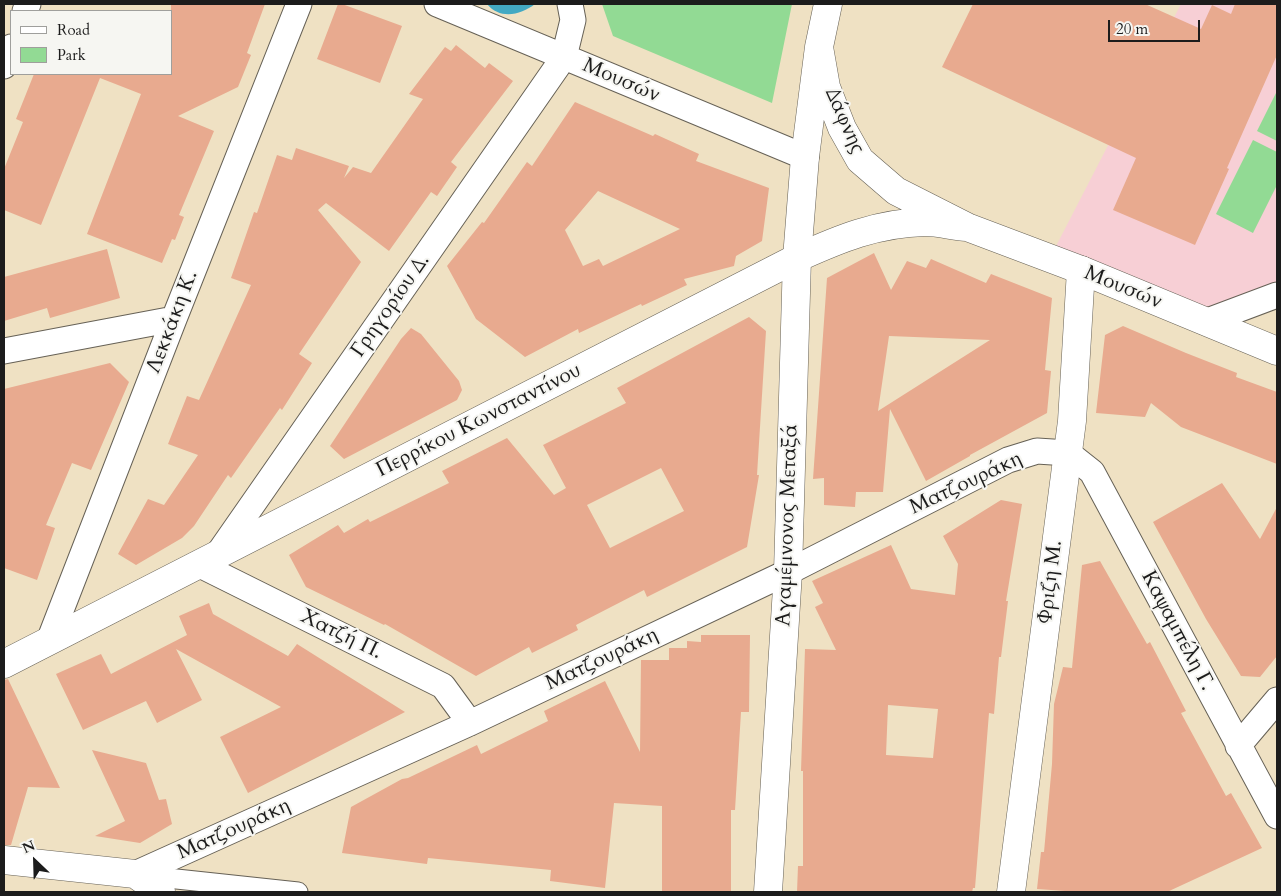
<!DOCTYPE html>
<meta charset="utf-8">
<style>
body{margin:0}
#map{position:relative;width:1281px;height:896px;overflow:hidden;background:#efe1c3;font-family:Cardo,serif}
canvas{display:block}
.frame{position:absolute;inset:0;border:5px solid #1c1c1c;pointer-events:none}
.legend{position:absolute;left:10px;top:10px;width:162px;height:65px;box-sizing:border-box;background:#f6f6f2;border:1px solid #9f9f9c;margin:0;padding:6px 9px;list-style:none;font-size:15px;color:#1c1c1c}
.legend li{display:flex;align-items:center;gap:10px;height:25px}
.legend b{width:25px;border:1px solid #9f9f9c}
.north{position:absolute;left:10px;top:836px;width:50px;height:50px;-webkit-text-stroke:4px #f6f6f2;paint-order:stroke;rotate:336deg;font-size:14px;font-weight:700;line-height:20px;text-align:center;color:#1c1c1c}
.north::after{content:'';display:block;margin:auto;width:18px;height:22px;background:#1c1c1c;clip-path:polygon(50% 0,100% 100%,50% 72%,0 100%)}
.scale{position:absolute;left:1108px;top:20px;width:92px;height:22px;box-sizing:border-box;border:2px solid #1c1c1c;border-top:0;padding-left:6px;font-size:15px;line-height:18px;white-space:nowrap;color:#1c1c1c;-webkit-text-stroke:4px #f6f6f2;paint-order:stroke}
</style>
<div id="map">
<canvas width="1281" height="896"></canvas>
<div class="frame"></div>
<ul class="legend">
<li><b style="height:6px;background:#fff"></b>Road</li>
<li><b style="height:14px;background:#92da94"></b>Park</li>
</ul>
<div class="north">N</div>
<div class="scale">20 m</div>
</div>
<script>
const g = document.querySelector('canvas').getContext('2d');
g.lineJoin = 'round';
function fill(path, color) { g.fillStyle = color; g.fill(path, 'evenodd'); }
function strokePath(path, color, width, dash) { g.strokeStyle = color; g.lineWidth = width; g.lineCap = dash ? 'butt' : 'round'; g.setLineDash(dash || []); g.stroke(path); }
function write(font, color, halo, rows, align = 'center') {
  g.font = font + ' Cardo,serif'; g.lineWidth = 4; g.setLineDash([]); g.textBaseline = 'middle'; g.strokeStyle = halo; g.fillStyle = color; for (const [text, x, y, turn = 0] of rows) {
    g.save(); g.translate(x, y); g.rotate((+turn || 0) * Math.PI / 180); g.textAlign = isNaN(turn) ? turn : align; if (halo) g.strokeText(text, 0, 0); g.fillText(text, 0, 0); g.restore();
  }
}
fill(new Path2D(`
 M1181,4H1277V288L1204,315L1054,250Z`), '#f7cfd5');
fill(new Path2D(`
 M602,4H792L772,103L613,36Z
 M1277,91V141L1257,131Z
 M1253,140L1277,152V185L1253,233L1216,214Z`), '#92da94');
fill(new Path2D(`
 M487,4H535C521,15 500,20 487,4Z`), '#43a9c3');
fill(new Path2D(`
 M171,4H265L247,53L251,55L238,87L178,116L214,131L179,215L184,217L175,240L172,239L162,263L87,234L141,94L100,78L41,225L4,210V169L23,122L16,119L34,74H171Z
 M338,4H342L402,26L380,83L317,59Z
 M973,4H1145L1201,29L1212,5L1231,14L1235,4H1277V55L1227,168L1229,169L1195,245L1113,210L1136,158L942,67Z
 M456,45L485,68L489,63L513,81L451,162L457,167L437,196L431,192L389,251L326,203L318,210L361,262L299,354L312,363L282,410L280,408L231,478L228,475L194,526L182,538L136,565L118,554L148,499L164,505L198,455L168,444L187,396L199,400L251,285L231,278L254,212L257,213L277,155L292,160L296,148L349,166L344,178L353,167L371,173L423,99L409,94L445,47L451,51Z
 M575,102L653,136L655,134L699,154L696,161L769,188L762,241L736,256L734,266L684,279L687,285L642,306L641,304L579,333L578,329L525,357L476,319L447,266L482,222L484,223L527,162L532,166ZM598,191L680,229L603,266L599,259L583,266L565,230Z
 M107,249L120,298L50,318L47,308L4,321V277Z
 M874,253L891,290L907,261L926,268L931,259L986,283L991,274L1052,298L1045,370L1051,371L1047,413L970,455V456L926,481L890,409L883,492H856L855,507L824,505V478L813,479L827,278ZM889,336L990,340L878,411Z
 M749,317L766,331L757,475H759L747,547L647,597L644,590L576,625L578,630L532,653L529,647L476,676L385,624L384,625L306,587L289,555L338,525L344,533L368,519L370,522L449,483L442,471L507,438L554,495L566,488L543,445L626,403L617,388ZM661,468L684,511L610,548L587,505Z
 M1123,326L1186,353L1237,373L1236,377L1277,392V464L1181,427L1151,403L1145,417L1096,413L1105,335Z
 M411,328L421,334L459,381L462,390L457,400L344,459L330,446L401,339Z
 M110,363L129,382L91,470L72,463L46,525L55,528L37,580L4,568V389Z
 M1222,483L1260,539L1277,507V656L1260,677L1241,676L1206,619L1153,522Z
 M1001,500L1022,504L1006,601H1008L1001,657H999L994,714L989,713L975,888H973L972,892H797L798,866H803V771H801L805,649L836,650L815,607L823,603L812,581L891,545L911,589L955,595L958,564L943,536ZM888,705L938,709L933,758L886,755Z
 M1100,561L1147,644L1150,642L1186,711L1181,713L1226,796L1231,793L1262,848L1167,892H1079L1037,889L1041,852H1044L1052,764L1054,704L1063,667L1072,668L1082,565Z
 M209,603L213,614L288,656L297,644L405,712L248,793L220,737L281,707L176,649L202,700L157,723L146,701L83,730L56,674L101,654L111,674L187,635L179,616Z
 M701,635H750L749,712H741L735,810H731V892H662V806L614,803L605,888L550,881L551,870L428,858L427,864L342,853L351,807L402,779L408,778L477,745L481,754L548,721L544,711L605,681L640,752L641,660H669V648H687V641L701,642Z
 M8,679L60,788L28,787L11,845H4V680Z
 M92,750L146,763L159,800L166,799L172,824L140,843L95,836L125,821Z`), '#e8aa8f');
const pedestrian = new Path2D(`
 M139,875L298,892`);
const minor = new Path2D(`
 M437,4L805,157
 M25,11L28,4
 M4,66L11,47
 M1205,322L1277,295
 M4,351L174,319
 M218,554L564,57L573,20L570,4
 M198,564L443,686L470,723
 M49,641L174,319L299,4
 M1238,746L1277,700
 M135,874L470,723L788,572L1008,460L1037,451L1068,453L1092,472L1277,816`);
const tertiary = new Path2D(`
 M768,892L788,572L797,258L805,157
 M1011,892L1072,421L1081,270`);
const secondary = new Path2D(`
 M819,47L826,87L842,128L860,160L896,191L967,227L1081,270L1277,351
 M805,157L819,47L828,4
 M4,664L797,258C839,239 877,223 925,222C938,222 953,226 967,227
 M4,860L135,874L161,892`);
strokePath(pedestrian, '#666156', 21);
strokePath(minor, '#666156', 27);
strokePath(tertiary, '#666156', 29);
strokePath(secondary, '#666156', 29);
strokePath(pedestrian, '#fff', 19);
strokePath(minor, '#fff', 25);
strokePath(tertiary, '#fff', 28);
strokePath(secondary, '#fff', 28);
write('21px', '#1c1c1c', '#f6f6f2', [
 ["Μουσών",621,81,23],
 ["Δάφνης",844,121,66],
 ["Μουσών",1123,288,22],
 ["Γρηγορίου Δ.",391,306,-55],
 ["Λεκκάκη Κ.",173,322,-69],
 ["Περρίκου Κωνσταντίνου",479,421,-27],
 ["Ματζουράκη",966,484,-25],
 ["Αγαμέμνονος Μεταξά",788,525,-88],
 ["Φριζη Μ.",1051,582,-83],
 ["Καψαμπέλη Γ.",1177,631,62],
 ["Χατζή Π.",341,635,26],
 ["Ματζουράκη",602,660,-25],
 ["Ματζουράκη",234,830,-24]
]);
</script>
